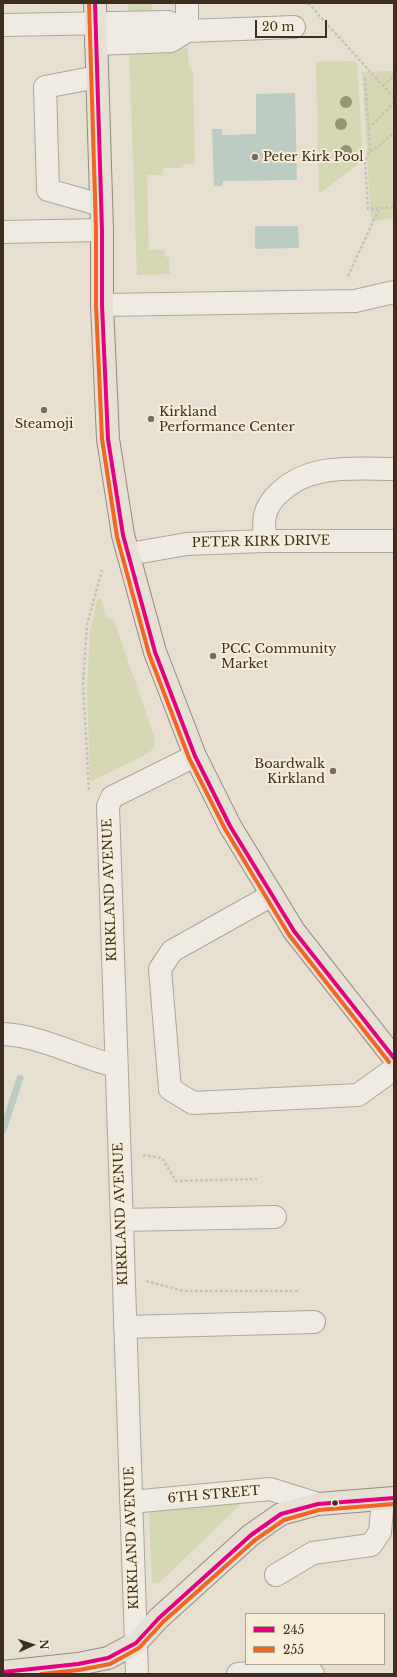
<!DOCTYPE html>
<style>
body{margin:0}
#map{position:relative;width:397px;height:1677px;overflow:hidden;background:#e7e0d1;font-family:"Libre Baskerville",serif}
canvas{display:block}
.frame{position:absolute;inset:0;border:4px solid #3d2e20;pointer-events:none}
.legend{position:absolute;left:245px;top:1613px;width:140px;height:52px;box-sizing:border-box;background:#f7eed8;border:1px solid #ada18e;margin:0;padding:5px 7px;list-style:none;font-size:12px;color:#3d2e20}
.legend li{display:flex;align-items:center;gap:8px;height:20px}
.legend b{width:20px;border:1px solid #ada18e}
.north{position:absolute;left:12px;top:1625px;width:40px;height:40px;-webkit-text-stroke:3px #f7eed8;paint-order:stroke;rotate:87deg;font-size:11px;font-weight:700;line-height:16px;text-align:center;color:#3d2e20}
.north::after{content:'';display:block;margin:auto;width:14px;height:18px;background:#3d2e20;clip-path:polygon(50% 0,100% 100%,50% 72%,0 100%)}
.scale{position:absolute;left:255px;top:20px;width:72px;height:18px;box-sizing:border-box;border:2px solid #3d2e20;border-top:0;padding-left:5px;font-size:12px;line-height:14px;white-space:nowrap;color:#3d2e20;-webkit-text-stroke:3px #f7eed8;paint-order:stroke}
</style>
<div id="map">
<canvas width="397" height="1677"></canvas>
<div class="frame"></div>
<ul class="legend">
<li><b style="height:5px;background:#e5007d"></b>245</li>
<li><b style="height:5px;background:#f26522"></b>255</li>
</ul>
<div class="north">N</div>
<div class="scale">20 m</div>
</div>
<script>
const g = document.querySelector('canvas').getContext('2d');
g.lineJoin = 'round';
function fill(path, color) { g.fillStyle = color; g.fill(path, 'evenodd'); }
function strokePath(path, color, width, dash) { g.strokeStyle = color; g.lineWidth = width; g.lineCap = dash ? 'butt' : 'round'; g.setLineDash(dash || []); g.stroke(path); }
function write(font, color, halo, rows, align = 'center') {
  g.font = font + ' "Libre Baskerville",serif'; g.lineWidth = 4; g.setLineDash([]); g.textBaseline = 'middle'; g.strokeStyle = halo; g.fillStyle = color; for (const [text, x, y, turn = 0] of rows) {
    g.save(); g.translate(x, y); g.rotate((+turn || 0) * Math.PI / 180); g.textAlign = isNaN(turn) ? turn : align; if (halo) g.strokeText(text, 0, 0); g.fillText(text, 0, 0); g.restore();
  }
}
fill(new Path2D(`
 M128,3H152V13L129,14Z
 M188,48L189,66L193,73L195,164H186L181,168H163V175H147L149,250H164L165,257H169L170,274L137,275L129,50Z
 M354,61L357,63L363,160L319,194L316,62Z
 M394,71V218L371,222L362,72Z
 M101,598L106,618L114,620L155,739L154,748L147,754L90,782L87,688L90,631L97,600Z
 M240,1500L242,1503L159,1583L154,1584L152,1582L149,1513L150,1510Z`), '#d6d7b3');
fill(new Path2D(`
 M295,93L297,180L223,181L222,186H214L212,129H222V135L256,134V94Z
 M255,226H298L299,248L255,249Z`), '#bcccc2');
strokePath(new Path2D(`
 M3,1130L20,1078`), '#bcccc2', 7);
const minor = new Path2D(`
 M187,3V31
 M3,25L168,22L187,31L294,27
 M96,44L171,41L187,31
 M97,77L45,87L48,190L101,205
 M3,232L102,230
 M102,305L355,301L394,292
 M265,541C265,533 263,524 265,516C266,508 273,498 279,493C310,463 354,469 394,469
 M129,554L187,544L265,541H394
 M272,895L172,951L160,969L170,1089L193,1103L358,1095L394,1069
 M3,1034C42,1036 78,1057 116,1066
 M122,1220L275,1217
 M125,1327L314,1322
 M131,1502L270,1489L318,1504
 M276,1575L313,1553L371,1545L380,1532L383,1499
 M137,1674L108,806L112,797L195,756
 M238,1674L308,1668L313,1674`);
const major = new Path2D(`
 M95,3L102,230V305L108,439L123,535L155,652L195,756L230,826L294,931L394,1058
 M3,1672L78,1664L108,1658L136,1643L159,1618L251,1535L281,1514L318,1504L394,1498`);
strokePath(minor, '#ada599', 24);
strokePath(major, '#928b80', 24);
strokePath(new Path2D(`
 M308,3L394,98
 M365,78L370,151L365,162L368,209L394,207
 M383,86L394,76
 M368,129L394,103
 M370,151L378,147L394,132
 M348,276L379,209
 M89,790L83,684L87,625L102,570
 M143,1155L162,1158L176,1181L257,1179
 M146,1281L184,1291H299`), '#c8c2b9', 2.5, [3, 2]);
strokePath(minor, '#efebe3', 22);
strokePath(major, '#e6e1d4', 22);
strokePath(new Path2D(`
 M95,3L102,230V305L108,439L123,535L155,652L195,756L230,826L294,931L394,1058
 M3,1672L78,1664L108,1658L136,1643L159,1618L251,1535L281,1514L318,1504L394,1498`), '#e5007d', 4);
strokePath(new Path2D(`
 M89,3L96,230V305L102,439L117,537L149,654L189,758L225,829L289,935L389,1062
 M41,1674L79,1670L110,1664L139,1648L163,1622L255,1540L284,1520L319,1510L394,1504`), '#f26522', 4);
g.fillStyle = '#929673';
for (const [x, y] of [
 [346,102],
 [341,124],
 [346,151]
]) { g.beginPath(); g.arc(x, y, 6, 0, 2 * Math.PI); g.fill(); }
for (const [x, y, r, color] of [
 [255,157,4,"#786c5e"],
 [44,410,4,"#786c5e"],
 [151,419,4,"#786c5e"],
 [213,656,4,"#786c5e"],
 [333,771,4,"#786c5e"],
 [335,1503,3.5,"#3d2e20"]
]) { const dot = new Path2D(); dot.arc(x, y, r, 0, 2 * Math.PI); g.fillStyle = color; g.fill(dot); strokePath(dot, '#f7eed8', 1.5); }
write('13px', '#3d2e20', '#f7eed8', [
 ["Peter Kirk Pool",263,157],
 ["Kirkland",159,412],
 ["Performance Center",159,427],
 ["Steamoji",44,424,"center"],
 ["PCC Community",221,649],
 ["Market",221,664],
 ["Boardwalk",325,764,"right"],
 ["Kirkland",325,779,"right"]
], 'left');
write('13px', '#3d2e20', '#f7eed8', [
 ["PETER KIRK DRIVE",261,542,-1],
 ["KIRKLAND AVENUE",110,890,-92],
 ["KIRKLAND AVENUE",121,1214,-92],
 ["6TH STREET",214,1495,-5],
 ["KIRKLAND AVENUE",132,1538,-92]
]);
</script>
